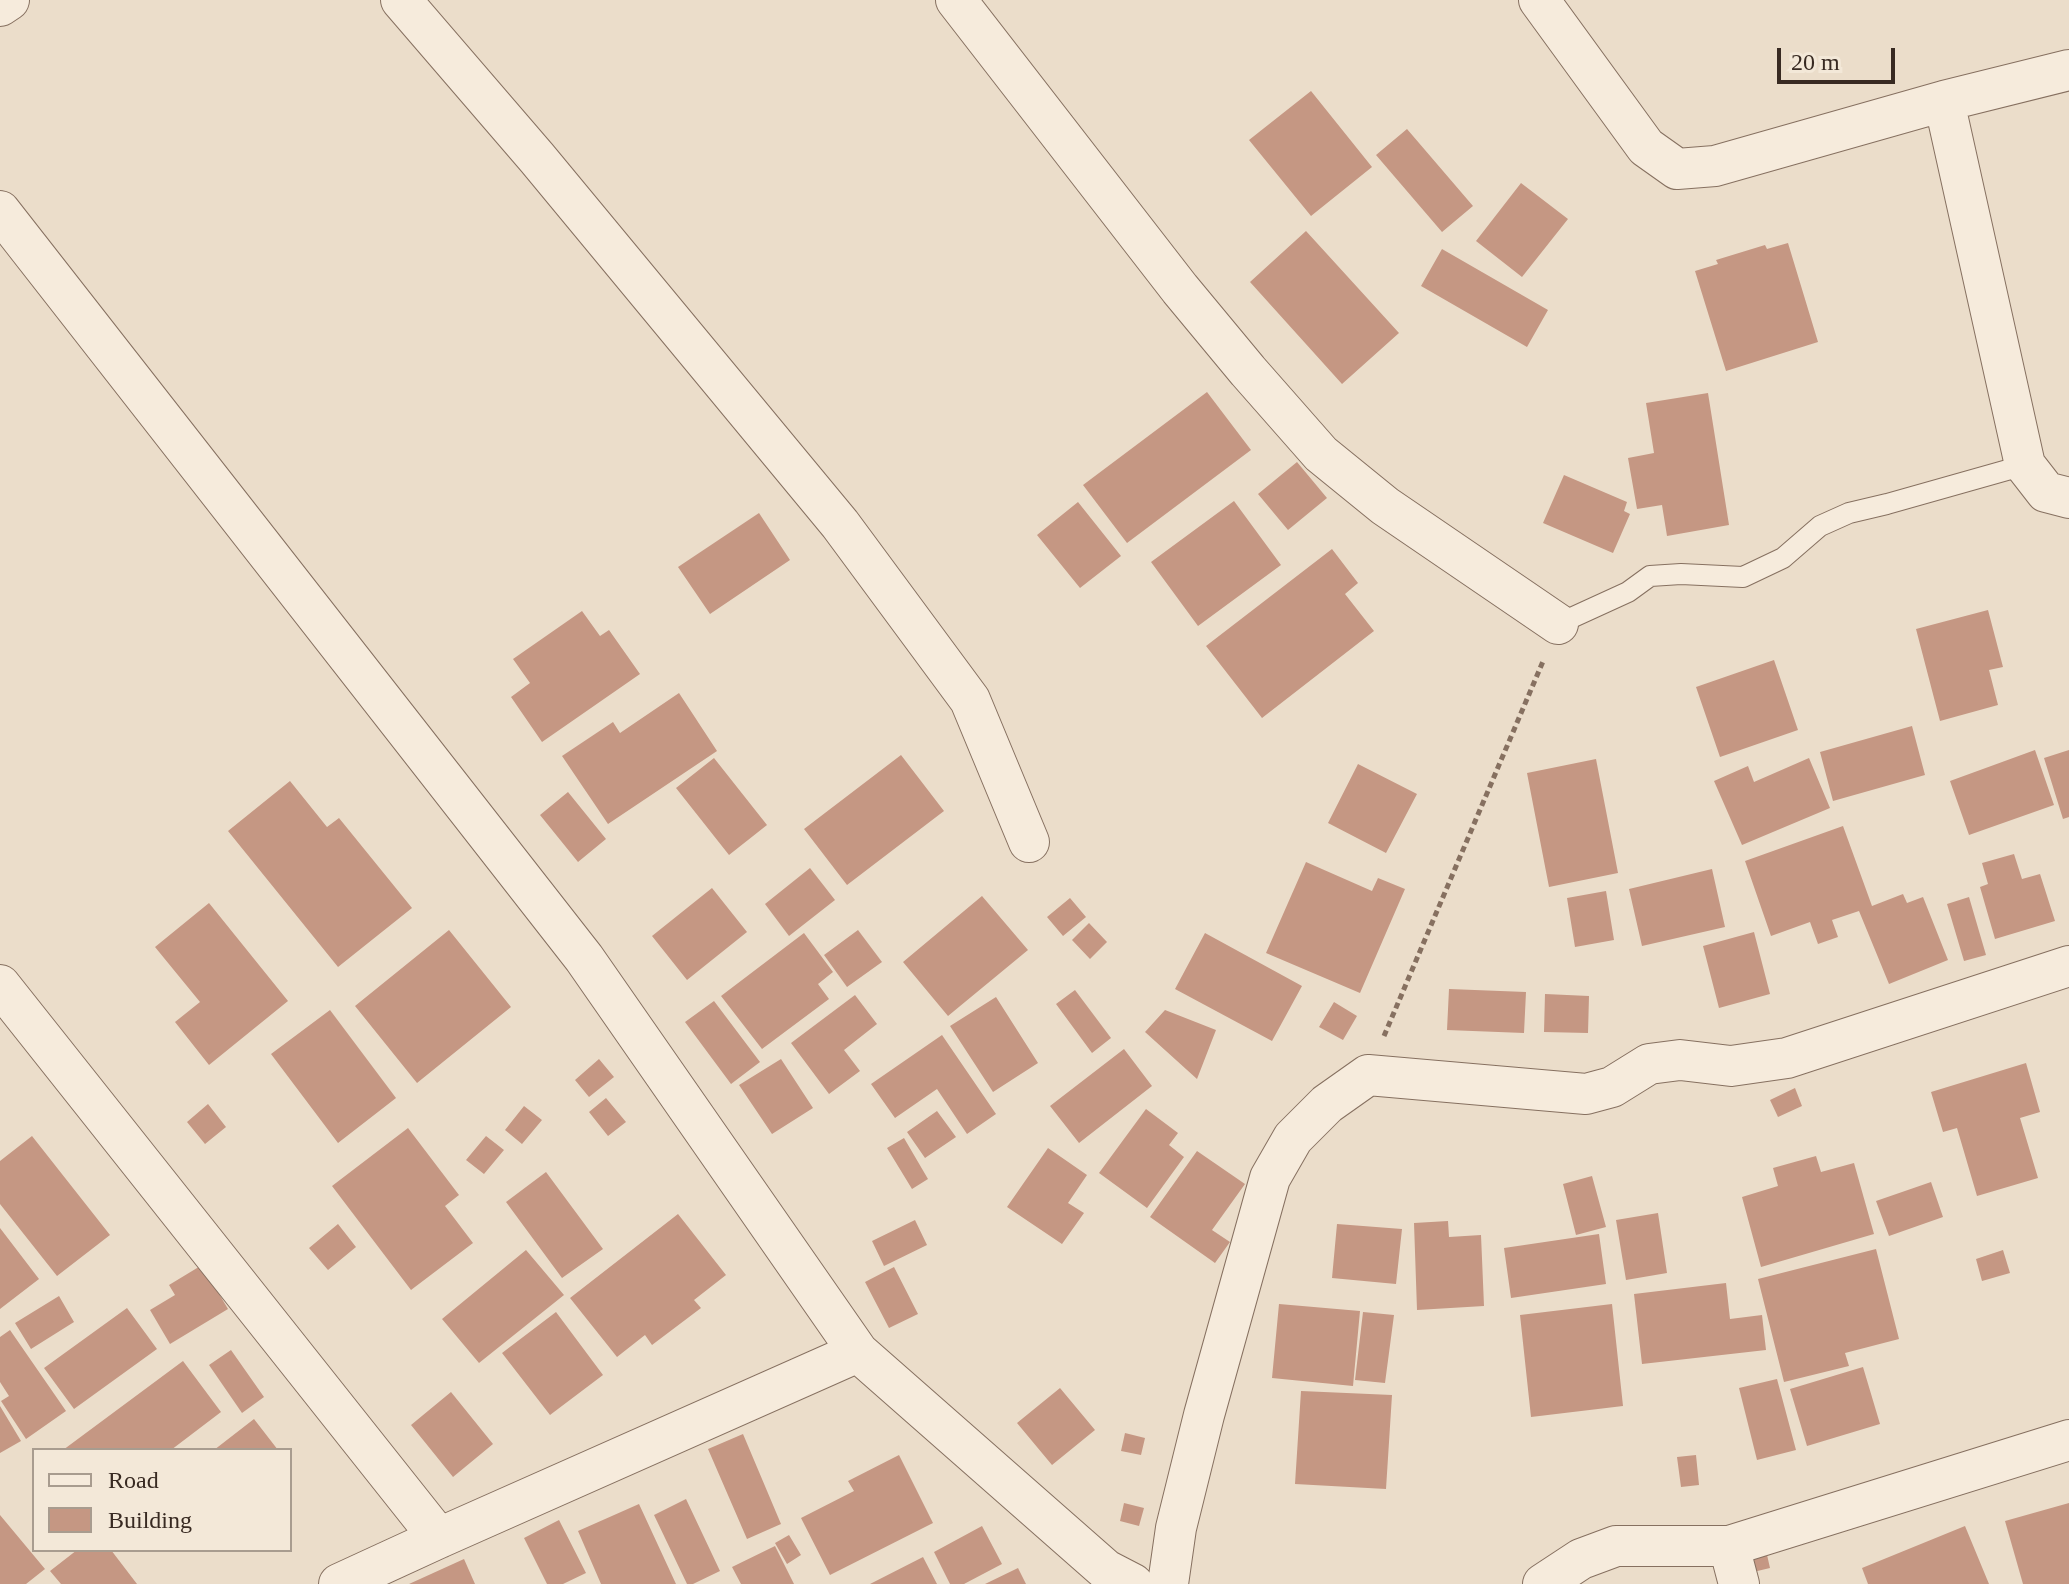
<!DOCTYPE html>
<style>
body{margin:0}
#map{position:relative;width:2069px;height:1584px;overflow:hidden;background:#ebddca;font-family:"Times New Roman",serif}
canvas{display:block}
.legend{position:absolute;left:32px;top:1448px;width:260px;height:104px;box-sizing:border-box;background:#f3e8d8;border:2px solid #a89c8f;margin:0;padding:10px 14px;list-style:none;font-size:24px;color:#382a22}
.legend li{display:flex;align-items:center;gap:16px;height:40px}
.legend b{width:40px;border:2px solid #a89c8f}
.scale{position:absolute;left:1777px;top:48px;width:118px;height:36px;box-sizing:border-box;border:4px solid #382a22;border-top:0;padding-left:10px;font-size:24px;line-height:28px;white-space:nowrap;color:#382a22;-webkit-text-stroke:6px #f3e8d8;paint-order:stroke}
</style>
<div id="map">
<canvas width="2069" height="1584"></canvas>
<ul class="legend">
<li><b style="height:10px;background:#f6ebdc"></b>Road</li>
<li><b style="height:22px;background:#c59783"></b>Building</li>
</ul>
<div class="scale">20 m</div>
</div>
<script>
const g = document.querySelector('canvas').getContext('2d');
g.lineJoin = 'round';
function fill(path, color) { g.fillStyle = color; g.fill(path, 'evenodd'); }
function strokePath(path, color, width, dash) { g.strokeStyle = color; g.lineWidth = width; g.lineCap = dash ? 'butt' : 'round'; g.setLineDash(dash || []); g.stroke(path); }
fill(new Path2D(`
 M1311,91L1372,167L1311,216L1249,140Z
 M1407,129L1473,206L1442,232L1376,155Z
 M1521,183L1568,219L1522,277L1476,241Z
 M1306,231L1399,333L1342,384L1250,282Z
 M1788,243L1818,342L1726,371L1695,271L1718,264L1716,260L1765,245L1767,249Z
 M1442,249L1548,310L1527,347L1421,286Z
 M1207,392L1251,450L1127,543L1083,485Z
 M1708,393L1729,525L1667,536L1662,505L1637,509L1628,458L1654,453L1646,403Z
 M1297,462L1327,498L1288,530L1258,494Z
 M1564,475L1627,502L1624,511L1630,514L1613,553L1543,523Z
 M1234,501L1281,565L1198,626L1151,562Z
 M1078,502L1121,556L1080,588L1037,535Z
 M759,513L790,560L710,614L678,567Z
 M1332,549L1358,583L1345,594L1374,631L1262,718L1206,646Z
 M1988,610L2003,667L1989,670L1998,705L1940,721L1916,629Z
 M582,611L600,636L609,630L640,674L542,742L511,697L530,683L513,659Z
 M1774,660L1798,730L1720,757L1696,687Z
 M679,693L717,751L608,824L562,756L613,722L620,733Z
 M1912,726L1925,775L1833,801L1820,752Z
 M2035,750L2054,805L1969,835L1950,781Z
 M2069,750V817L2063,819L2044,758Z
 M901,755L944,811L847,885L804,829Z
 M714,758L767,825L729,855L676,788Z
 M1809,758L1830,808L1742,845L1714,781L1748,766L1754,782Z
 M1596,759L1618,873L1549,887L1527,773Z
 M1358,764L1417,794L1386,853L1328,823Z
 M290,781L327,827L339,818L412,908L338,967L228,831Z
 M568,792L606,839L578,862L540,815Z
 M1843,826L1872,906L1903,894L1907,903L1923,897L1948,960L1889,984L1859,911L1832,920L1838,937L1818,944L1810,922L1771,936L1745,861Z
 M2014,854L2022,879L2040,874L2055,921L1995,939L1980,887L1988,884L1982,863Z
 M1306,862L1372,891L1378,878L1405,889L1360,993L1266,953Z
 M810,868L835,900L789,936L765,904Z
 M1712,869L1725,927L1642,946L1629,889Z
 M712,888L747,932L687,980L652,936Z
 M1606,891L1614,940L1575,947L1567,898Z
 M982,896L1028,950L948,1016L903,962Z
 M1969,897L1986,955L1964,961L1947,904Z
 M1070,898L1086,917L1063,936L1047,917Z
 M209,903L288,1001L209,1065L175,1022L200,1002L155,947Z
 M1089,923L1107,942L1090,959L1072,940Z
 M449,930L511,1007L417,1083L355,1006Z
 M858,930L882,962L847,987L824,955Z
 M1754,932L1770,994L1719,1008L1703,946Z
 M804,933L833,972L818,984L829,999L762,1049L721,996Z
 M1205,933L1302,986L1272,1041L1175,989Z
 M1449,989L1526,992L1524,1033L1447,1030Z
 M1075,990L1111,1038L1092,1053L1056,1004Z
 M1545,994L1589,996L1588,1033L1544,1032Z
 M855,995L877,1024L844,1050L860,1071L829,1094L791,1043Z
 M996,997L1038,1063L993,1092L950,1026Z
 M714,1001L760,1062L731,1084L685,1022Z
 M1334,1002L1357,1016L1343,1040L1319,1027Z
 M330,1010L396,1098L338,1143L271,1054Z
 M1165,1010L1216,1030L1197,1079L1145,1032Z
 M942,1035L996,1114L967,1134L937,1089L895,1118L871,1084Z
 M1124,1049L1152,1086L1079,1143L1050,1106Z
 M599,1059L614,1077L589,1097L575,1080Z
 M781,1059L813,1108L772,1134L739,1085Z
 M2026,1063L2040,1112L2020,1118L2038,1178L1977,1196L1957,1128L1943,1132L1931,1092Z
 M1795,1088L1802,1106L1778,1117L1770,1100Z
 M606,1098L626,1122L608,1136L589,1112Z
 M208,1104L226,1127L205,1144L187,1122Z
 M524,1106L542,1120L522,1144L505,1130Z
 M1146,1109L1178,1133L1169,1145L1184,1157L1147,1208L1099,1173Z
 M937,1111L956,1137L925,1158L907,1132Z
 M408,1128L459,1195L445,1206L473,1243L411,1290L332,1186Z
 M32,1136L110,1235L57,1276L0,1204V1161Z
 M486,1136L504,1150L484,1174L466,1160Z
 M904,1138L928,1179L912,1189L887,1148Z
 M1048,1148L1087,1175L1068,1203L1084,1213L1062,1244L1007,1207Z
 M1197,1151L1245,1184L1212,1230L1230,1242L1215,1263L1150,1217Z
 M1816,1156L1821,1172L1854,1163L1874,1234L1761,1267L1742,1197L1778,1186L1773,1168Z
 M546,1172L603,1249L562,1278L506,1202Z
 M1592,1176L1606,1227L1576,1235L1563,1184Z
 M1931,1182L1943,1217L1889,1236L1876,1201Z
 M1658,1213L1667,1273L1626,1280L1616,1220Z
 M678,1214L726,1275L694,1300L701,1308L652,1345L645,1335L617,1357L570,1298Z
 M915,1220L927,1245L884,1266L872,1241Z
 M1448,1221L1449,1237L1481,1235L1484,1306L1417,1310L1414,1223Z
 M338,1224L356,1247L328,1270L309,1248Z
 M1337,1224L1402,1229L1396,1284L1332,1278Z
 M0,1228L39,1279L0,1309Z
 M1599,1234L1606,1284L1511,1298L1504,1248Z
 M1876,1249L1899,1339L1845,1353L1849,1366L1784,1382L1758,1279Z
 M526,1250L564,1295L479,1363L442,1319Z
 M2003,1250L2010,1273L1982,1281L1976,1259Z
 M202,1265L228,1309L170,1344L150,1310L175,1295L169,1285Z
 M894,1267L918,1314L889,1328L865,1282Z
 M1726,1283L1730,1319L1762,1315L1766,1350L1642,1364L1634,1294Z
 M59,1296L74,1322L31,1349L15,1323Z
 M1279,1304L1360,1311L1353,1386L1272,1378Z
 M1612,1304L1623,1406L1531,1417L1520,1315Z
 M127,1308L157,1349L74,1409L44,1368Z
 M556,1312L603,1375L550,1415L502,1353Z
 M1363,1312L1394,1315L1385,1383L1355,1380Z
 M10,1330L66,1411L26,1439L1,1401L9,1396L0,1382V1337Z
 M231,1350L264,1397L242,1413L209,1365Z
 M183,1361L221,1412L171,1450H63Z
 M1863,1367L1880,1424L1807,1446L1790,1389Z
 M1777,1379L1796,1450L1757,1460L1739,1388Z
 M1060,1388L1095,1430L1052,1465L1017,1423Z
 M1301,1391L1392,1395L1386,1489L1295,1484Z
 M451,1392L493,1444L453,1477L411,1425Z
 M0,1406L21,1441L0,1453Z
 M254,1419L278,1450H214Z
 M1125,1433L1145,1438L1141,1455L1121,1451Z
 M743,1434L781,1524L747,1539L708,1449Z
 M899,1455L933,1523L830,1575L801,1518L854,1491L848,1481Z
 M1696,1455L1699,1485L1681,1487L1677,1457Z
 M686,1499L720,1571L693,1584H687L654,1515Z
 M1124,1503L1144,1508L1139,1526L1120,1521Z
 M2069,1503V1584H2023L2005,1521Z
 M639,1504L676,1584H601L578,1531Z
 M0,1515L45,1569L26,1584H0Z
 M559,1520L586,1573L563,1584H547L524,1538Z
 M982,1526L1002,1564L964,1584H950L934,1552Z
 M1965,1526L1989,1584H1868L1862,1568Z
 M789,1535L801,1555L787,1564L775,1543Z
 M775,1546L794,1584H741L732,1567Z
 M1765,1546L1770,1568L1749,1573L1744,1550Z
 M77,1550H111L137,1584H61L50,1571Z
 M923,1557L937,1584H870Z
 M464,1559L475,1584H409Z
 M1018,1568L1026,1584H985Z`), '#c59783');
const lane = new Path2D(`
 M1558,624L1628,592L1650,576L1681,574L1743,577L1783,558L1820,526L1849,513L1887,504L2025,465`);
const street = new Path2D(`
 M401,0L537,158L840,524L970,700L1029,842
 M956,0L1180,289L1248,371L1321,454L1385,506L1558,624
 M1539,0L1646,147L1677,169L1715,166L1944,101L2069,70
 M0,6L9,0
 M1944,101L2025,465L2046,492L2069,498
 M0,211L584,958L858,1352L1106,1570L1133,1584
 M0,985L439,1538
 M1729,1546L1739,1584
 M339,1584L439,1538L858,1352
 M1168,1584L1176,1528L1204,1415L1270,1178L1293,1138L1327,1104L1368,1075L1586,1094L1612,1087L1649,1064L1680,1060L1731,1066L1787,1058L2069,966
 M1543,1584L1581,1559L1616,1546H1729L2069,1440`);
strokePath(lane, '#867060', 22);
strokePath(street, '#867060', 42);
strokePath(new Path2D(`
 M1384,1036L1544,659`), '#867060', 5, [6, 4]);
strokePath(lane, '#f6ebdc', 20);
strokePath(street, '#f6ebdc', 40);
</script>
